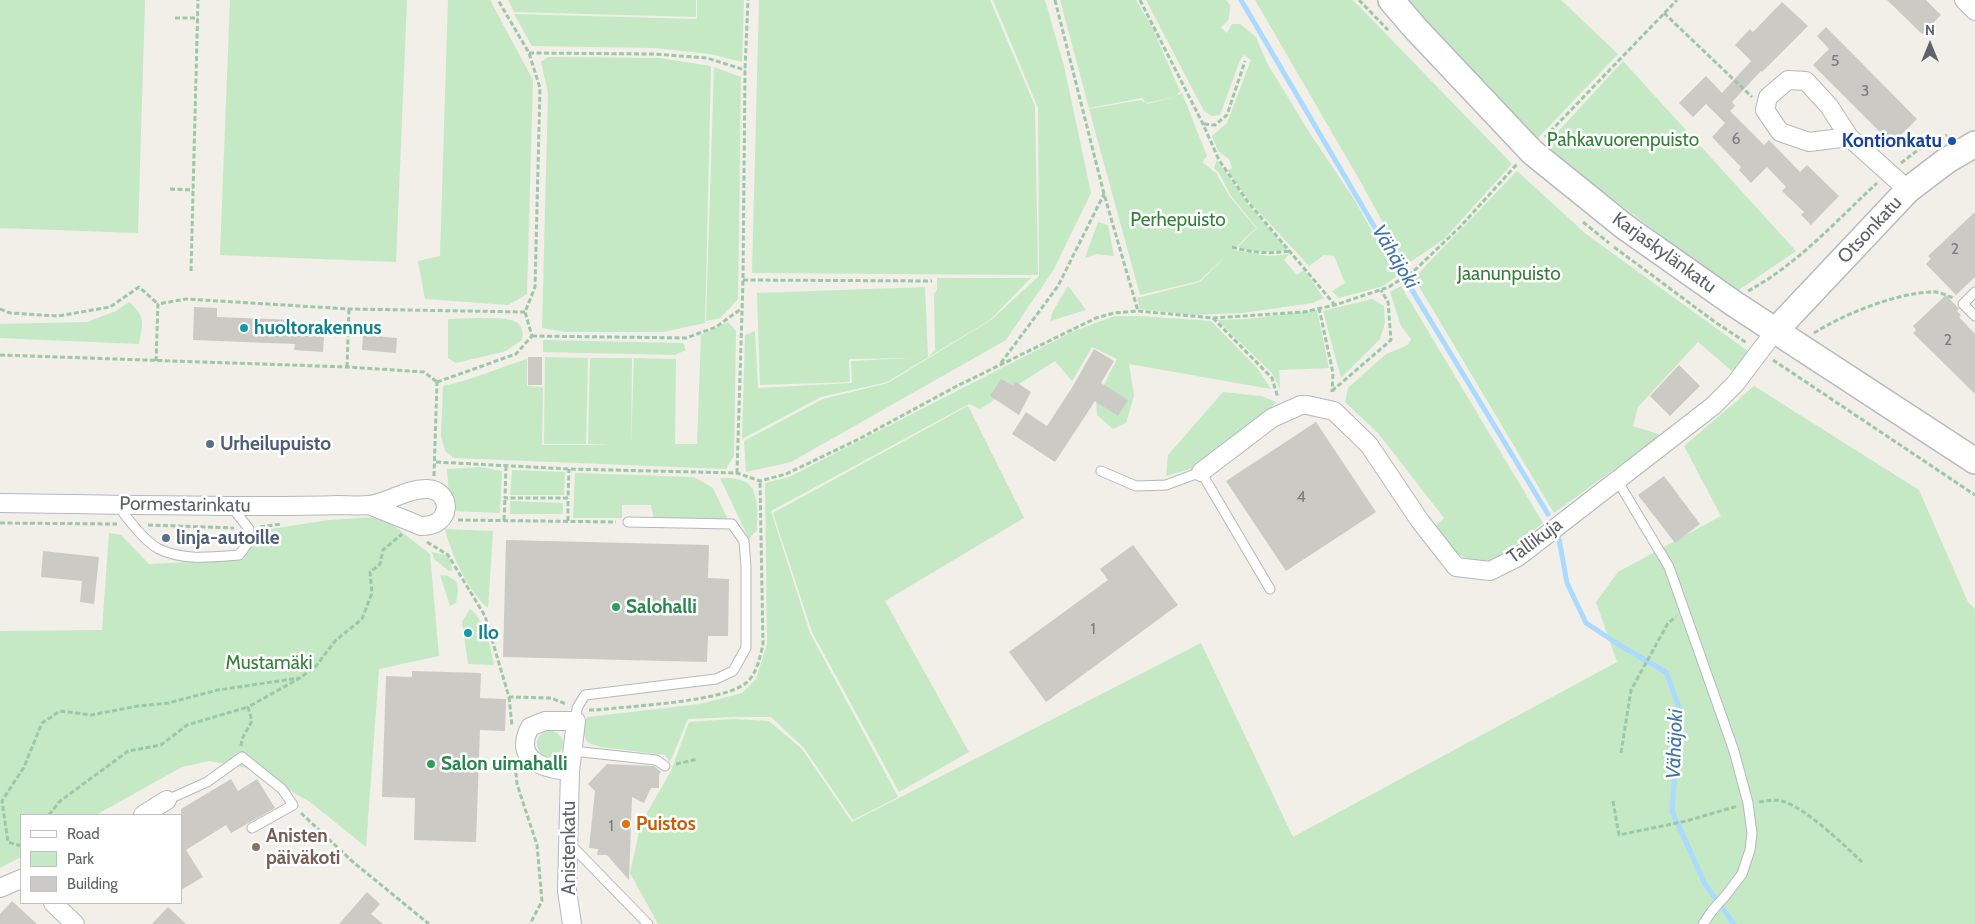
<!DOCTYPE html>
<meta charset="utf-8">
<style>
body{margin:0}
#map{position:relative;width:1975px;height:924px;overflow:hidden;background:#f1efe8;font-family:Cabin,sans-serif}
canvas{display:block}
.legend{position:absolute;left:20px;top:814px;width:162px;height:90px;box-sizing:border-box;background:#fff;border:1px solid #bfc1c3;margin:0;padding:6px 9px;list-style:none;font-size:15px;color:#5f6368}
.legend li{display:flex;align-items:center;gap:10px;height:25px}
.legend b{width:25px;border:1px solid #bfc1c3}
.north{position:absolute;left:1905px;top:20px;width:50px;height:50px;-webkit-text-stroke:4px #fff;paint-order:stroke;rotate:0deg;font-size:14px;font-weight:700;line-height:20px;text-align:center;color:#5f6368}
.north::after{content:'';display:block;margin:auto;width:18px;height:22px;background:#5f6368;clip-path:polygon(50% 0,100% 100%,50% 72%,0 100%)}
</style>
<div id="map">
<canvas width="1975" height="924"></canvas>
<ul class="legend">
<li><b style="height:6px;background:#fff"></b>Road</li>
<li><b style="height:14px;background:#c5e8c5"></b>Park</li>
<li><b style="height:14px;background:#cccac5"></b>Building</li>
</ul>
<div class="north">N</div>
</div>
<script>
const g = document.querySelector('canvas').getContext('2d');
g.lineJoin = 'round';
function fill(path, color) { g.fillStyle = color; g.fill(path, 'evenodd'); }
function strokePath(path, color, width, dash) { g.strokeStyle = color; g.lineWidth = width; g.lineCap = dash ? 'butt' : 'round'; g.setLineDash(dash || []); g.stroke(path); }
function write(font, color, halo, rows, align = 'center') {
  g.font = font + ' Cabin,sans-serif'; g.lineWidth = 5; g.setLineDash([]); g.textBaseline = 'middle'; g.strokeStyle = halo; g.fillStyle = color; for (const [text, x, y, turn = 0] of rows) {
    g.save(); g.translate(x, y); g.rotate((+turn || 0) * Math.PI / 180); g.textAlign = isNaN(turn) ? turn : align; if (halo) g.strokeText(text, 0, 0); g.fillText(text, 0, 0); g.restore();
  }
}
fill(new Path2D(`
 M0,0H145L138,233L0,228Z
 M230,0H407L396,262L220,255Z
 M448,0H490L533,80L527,294L508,305L425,299L418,261L440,256Z
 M508,0H696V17L514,12Z
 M697,0H744L742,62L710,54L655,48L532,46L514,14L697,19Z
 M759,0H990L1035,106L1038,275L752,273Z
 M993,0H1045L1064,66L1091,193L1054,269L1006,340L791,462L746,472L744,441L823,399L888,383L991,320L1039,276L1038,108Z
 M1060,0H1136L1152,27L1180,91L1176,96L1182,93L1207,156L1202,162L1216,173L1230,197L1256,228L1233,250L1269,256L1289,254L1284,260L1297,275L1304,270L1324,298L1312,303L1242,313L1193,315L1140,309L1137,298L1200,282L1226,256L1199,281L1140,295L1089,109L1141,100L1147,104L1175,97L1146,103L1142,98L1089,108Z
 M1146,0H1226L1230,5L1229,19L1221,28L1227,33L1232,24H1240L1256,37L1267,63L1309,132L1354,199L1397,276L1383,286L1339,298L1332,291L1345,283L1334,256L1324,255L1309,266L1250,202L1228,171L1232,168L1229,159L1218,151L1212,136L1227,123L1251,60L1244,55L1240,60L1220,115L1212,116L1204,111Z
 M1255,0H1353L1512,164L1444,239L1406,265L1363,186Z
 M1407,0H1561L1618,54L1536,140Z
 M548,57L660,58L711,66L705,323L663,332H566L542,328L548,93L541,62Z
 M1623,61L1796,251L1736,292L1544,147Z
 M714,67L741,77L738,299L720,318L706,321Z
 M1217,160L1248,204L1287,250C1270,252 1254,253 1238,247L1257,228L1231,196L1219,173L1214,168Z
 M1517,171L1586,234L1749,352L1732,371L1698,342L1638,407L1633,426L1661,435L1554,513L1414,278Z
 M1098,222L1108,225L1114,256L1096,254L1085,258Z
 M937,278H1031L990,320L887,382L821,397L742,439L745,335L755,331L758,388L852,383L851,361L911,358L849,359L850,382L760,385L757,293L925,287L928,357L935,350L934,294L937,290Z
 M1068,286L1086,310L1050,321L1053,311Z
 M1401,286L1543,523L1497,559L1476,562L1455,553L1435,526L1444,518L1378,433L1345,402L1348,388L1386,354L1408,345L1411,339L1401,326L1390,292Z
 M1372,299L1384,306L1385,323L1380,339L1341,378L1323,311Z
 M129,302C146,317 143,323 139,344L0,338V324L87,322L116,311Z
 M1317,310L1329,368L1279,370L1280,389L1272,373L1217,320L1248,319Z
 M1115,316H1140L1211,321L1258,369L1271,389L1129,364L1134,396L1126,423L1113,429L1097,415L1096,400L1117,359L1092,347L1072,381L1055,361L980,409L969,404L771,511L810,633L898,797L853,820L804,748L771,717H735L688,719L670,762L665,755L601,747L588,743L581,730L587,717L700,704L742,693L756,679L767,644L765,483L789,477L1074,331Z
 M479,318C497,319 528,314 522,340L506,351L456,363L448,358V319Z
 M728,322L736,331L734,456L726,469L454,458L445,451L441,436L443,386C472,380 498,368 527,359V386L543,387L542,445H609L588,444L590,358H632L631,445L634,358L676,359L675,444H697L701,335Z
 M543,340L683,343L686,350L675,355L543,352Z
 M545,357L588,358L586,444H544Z
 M1754,386L1919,490L1968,602L1975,609V924H658L630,873L641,823L671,771L689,722L733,719L769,721L802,749L852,822L1201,643L1293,837L1617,662L1596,602L1618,572L1721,516L1684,446Z
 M1223,392L1261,396L1276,402L1267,412L1197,467L1166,476L1168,455Z
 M968,406L1024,518L885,601L969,752L899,792L812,632L773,513Z
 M480,467L502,471L500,513L450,511L447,469Z
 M512,470L565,472L564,495H510Z
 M575,473L694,477L713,488L728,520L654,519L651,505H622V518H573Z
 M720,478C726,478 734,478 741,480C761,486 757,514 757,530L749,539Z
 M510,501L563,503V514H510Z
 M377,517L394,526L430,554L439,656L379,669L366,847L310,802L253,769L209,761L182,767L96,815H21V857L0,868V631L102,630L109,533L121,535L149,564L244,559L252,532L328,520Z
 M445,529L493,531L488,608C469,593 451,554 445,529Z
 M432,552L445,555L450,559L452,571H449L434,559Z
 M440,575L448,576L457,582L458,591L456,603L450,606Z
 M470,609C486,622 490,645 494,665L468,664L462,622Z
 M537 744a13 13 0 1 1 26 0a13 13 0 1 1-26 0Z`), '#c5e8c5');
strokePath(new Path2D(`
 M1241,0L1401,272L1548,514
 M1559,539L1567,583L1586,623L1621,646L1666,672L1680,710L1672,811L1705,884L1734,924`), '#aadaff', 5);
fill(new Path2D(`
 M1887,0H1926L1941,15L1922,34Z
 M1782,2L1808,26L1762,72L1761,71L1732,102L1735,106L1730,111L1764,145L1769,140L1800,172L1807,165L1839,196L1811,225L1801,215L1804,212L1782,191L1786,187L1767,167L1751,183L1739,170L1741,167L1712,137L1725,123L1706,104L1693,117L1679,103L1706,76L1722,93L1751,61L1735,45L1750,29L1753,32Z
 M1826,27L1917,119L1892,144L1813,65L1829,49L1817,36Z
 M1975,212V277L1956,295L1926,264L1931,259L1928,256Z
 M1946,295L1959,309L1957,311L1961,315L1959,317L1975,334V394L1913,333L1916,330L1913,326Z
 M194,307L217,308V317L296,320L295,335L324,337L323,352L294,350L295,344L193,340Z
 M363,335L397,338L396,353L362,350Z
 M1094,349L1114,361L1101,383L1128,400L1118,416L1095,401L1055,462L1012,434L1026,412L1047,426L1073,386Z
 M528,357H542V385H528Z
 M1679,365L1700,386L1670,416L1650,396Z
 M1001,379L1013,386L1016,382L1031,392L1019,415L990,396Z
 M1316,422L1376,512L1286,571L1226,481Z
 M1664,476L1700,524L1675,543L1638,495Z
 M506,540L709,545L708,578L729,579L728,636H708L707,662L503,657Z
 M1133,545L1178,605L1046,702L1009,652L1108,580L1100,569Z
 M43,551L99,557L94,604L80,602L82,581L41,577Z
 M412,671L481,673L480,698L506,699L505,731L480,730L476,842L414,840L415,798L382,797L386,676L412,677Z
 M607,764L654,766L661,772L659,775V788H651L644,803L632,797L629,880L607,855H597L598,849L589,848L595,791L588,784Z
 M231,779L238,791L257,779L275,808L231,833L226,825L186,850L203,877L181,890V809Z
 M367,892L380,904L371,914L383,924H339Z
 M12,901L37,924H0V914Z
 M168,907L186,924H152Z`), '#cccac5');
const lane = new Path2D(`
 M1975,292L1963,304L1975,316
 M1101,471L1136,486L1166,485L1201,472L1270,589
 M1617,480L1669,567L1734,751L1748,803L1752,833L1750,850L1742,874L1726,895L1712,911L1703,924
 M117,504C125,516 146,543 159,549C183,561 214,557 239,555L248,543L249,529L231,506
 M576,721L577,708L585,695L716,679L733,671L746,648V567L744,541L732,524L628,522
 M573,751L656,760L665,766
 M167,800L207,782L242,757L282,789L293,805L252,828
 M568,842L648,924`);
const street = new Path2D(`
 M1964,0L1975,11
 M1849,137L1809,142L1780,132L1765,110L1768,97L1788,80L1806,81L1829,106L1849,137L1908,190
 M1201,472L1272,418L1301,405H1307L1334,411L1369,445L1420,521L1456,567L1490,571L1518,557L1713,406L1735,384L1776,330
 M0,503C86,504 172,506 258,506C285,506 312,506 338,505C348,505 359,506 369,505C388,503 407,488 427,489C453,490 453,527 421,526L369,505
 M570,771C543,769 513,760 530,727L545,721H576L570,771L567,891L572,924
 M143,815L167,800
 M0,888L21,879
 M53,903L75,924`);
const secondary = new Path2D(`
 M1391,0L1415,28L1532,152L1625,227L1733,303L1975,461
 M1776,330L1908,190L1946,161L1975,144`);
strokePath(lane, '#b5b8bc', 11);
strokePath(street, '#b5b8bc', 20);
strokePath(secondary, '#b6babf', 28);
strokePath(new Path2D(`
 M1055,0L1104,194L1138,311
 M1140,0L1203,124L1219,160L1248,202L1335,305
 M1359,0L1388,30
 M1664,13L1752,97
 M175,18H198
 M529,53L654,54L707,58L745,70
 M1204,124L1215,125L1227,115L1245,61
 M1545,137L1677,0
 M1901,163L1922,147L1947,135
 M170,189L193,190
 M1583,222L1609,243
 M1232,247C1252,253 1269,254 1290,251
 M1614,247L1715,322L1747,343
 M191,271L198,0
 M743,280L932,281
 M1748,291C1798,264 1836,221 1877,183
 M1319,308L1333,373L1332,392
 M0,309L10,313L58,316L110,307L139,287L158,304
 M1213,318L1272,378L1278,398
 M1814,333C1844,314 1896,293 1932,292C1939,291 1947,296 1954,298
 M532,336L686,338L716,327L741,309
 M0,355L347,367L424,372L437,382
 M1773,360L1975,495
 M156,361L158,304L186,299L349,309L525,312
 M1001,363L1058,286L1104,194
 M347,367L349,309
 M437,382L516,354L532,336L525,312L535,287L540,88L529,53L498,0
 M1332,391L1391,340L1388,302L1381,290
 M436,462L569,469L737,473L760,481L786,474L859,439L955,387L1096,318L1114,313L1138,311L1213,318L1304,312L1335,305L1389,287L1416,269L1460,227L1517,164
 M506,466L505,498H568L569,469
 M737,473L743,280L745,70L748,0
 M434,476L437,382
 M458,520L616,522
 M504,520L505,498
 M568,521V498
 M0,523L117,524
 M148,525L234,528
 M260,527L281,524
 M427,542L448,555L485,616L509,697L551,698L566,704
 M509,697L512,726
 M589,710H596C630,706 723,702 746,683C757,674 760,657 763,644L760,481
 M241,746L242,739L252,721L248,707L300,678L316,666L335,641L362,619L372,593L370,572L380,564L383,550L402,534
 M1621,753L1631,690L1668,623L1676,617
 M676,764L698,759
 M515,765L517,784L537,845L542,901L530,924
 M1613,801L1619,835L1686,821L1738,806
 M1759,802C1767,801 1775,799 1782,801C1806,808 1843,844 1862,862
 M301,813L353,862L429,924
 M49,815L59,802L128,751L161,745L187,725L248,707
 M21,846L8,842L2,801L24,767L42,723L60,711L91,715L138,706L168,703L218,690L299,678`), '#9cc7a9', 3, [5, 2.5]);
strokePath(lane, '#fff', 9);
strokePath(street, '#fff', 18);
strokePath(secondary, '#fff', 25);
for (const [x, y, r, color] of [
 [1952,141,5,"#1a4fb4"],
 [244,328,5,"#0f9aa8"],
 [210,444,5,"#5c6f8a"],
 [166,538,5,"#5c6f8a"],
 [616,607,5,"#2e9e5b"],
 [468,633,5,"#0f9aa8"],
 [431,764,5,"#2e9e5b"],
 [626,824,5,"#e8710a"],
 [256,847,5,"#8d6e63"]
]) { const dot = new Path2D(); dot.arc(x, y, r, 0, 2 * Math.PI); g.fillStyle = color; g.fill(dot); strokePath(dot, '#fff', 2); }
write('16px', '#7a7d7f', null, [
 ["5",1835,61],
 ["3",1865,91],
 ["6",1736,139],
 ["2",1955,249],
 ["2",1948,340],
 ["4",1301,497],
 ["1",1093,629],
 ["1",611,826]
]);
write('19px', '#348238', '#fff', [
 ["Pahkavuorenpuisto",1623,140],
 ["Perhepuisto",1178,220],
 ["Jaanunpuisto",1509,274],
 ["Mustamäki",269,663]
]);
write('bold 19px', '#164399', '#fff', [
 ["Kontionkatu",1942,141]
], 'right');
write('19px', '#5f6368', '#fff', [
 ["Otsonkatu",1870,230,-47],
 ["Karjaskylänkatu",1664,253,36],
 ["Pormestarinkatu",185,505,1],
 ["Tallikuja",1535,541,-36],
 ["Anistenkatu",569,848,-90]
]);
write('bold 19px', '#0d838f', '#fff', [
 ["huoltorakennus",254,328],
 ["Ilo",478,633]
], 'left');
write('bold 19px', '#4e5e75', '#fff', [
 ["Urheilupuisto",220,444],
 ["linja-autoille",176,538]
], 'left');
write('bold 19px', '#27864d', '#fff', [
 ["Salohalli",626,607],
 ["Salon uimahalli",441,764]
], 'left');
write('bold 19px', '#c56008', '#fff', [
 ["Puistos",636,824]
], 'left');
write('bold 19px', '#785e54', '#fff', [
 ["Anisten",266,836],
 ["päiväkoti",266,858]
], 'left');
write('italic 20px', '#4174aa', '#fff', [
 ["Vähäjoki",1395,257,59],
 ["Vähäjoki",1675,744,-88]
]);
</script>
